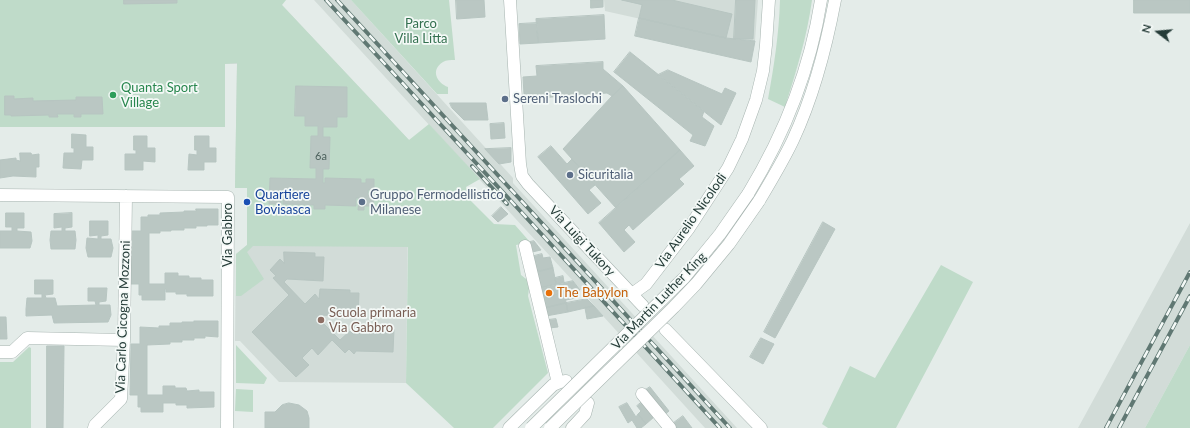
<!DOCTYPE html>
<style>
body{margin:0}
#map{position:relative;width:1190px;height:428px;overflow:hidden;background:#e4ece9;font-family:Lato,sans-serif}
canvas{display:block}
.north{position:absolute;left:1138px;top:12px;width:40px;height:40px;-webkit-text-stroke:3px #f4f9f7;paint-order:stroke;rotate:286deg;font-size:11px;font-weight:700;line-height:16px;text-align:center;color:#253c38}
.north::after{content:'';display:block;margin:auto;width:14px;height:18px;background:#253c38;clip-path:polygon(50% 0,100% 100%,50% 72%,0 100%)}
</style>
<div id="map">
<canvas width="1190" height="428"></canvas>
<div class="north">N</div>
</div>
<script>
const g = document.querySelector('canvas').getContext('2d');
g.lineJoin = 'round';
function fill(path, color) { g.fillStyle = color; g.fill(path, 'evenodd'); }
function strokePath(path, color, width, dash) { g.strokeStyle = color; g.lineWidth = width; g.lineCap = dash ? 'butt' : 'round'; g.setLineDash(dash || []); g.stroke(path); }
function write(font, color, halo, rows, align = 'center') {
  g.font = font + ' Lato,sans-serif'; g.lineWidth = 3.5; g.setLineDash([]); g.textBaseline = 'middle'; g.strokeStyle = halo; g.fillStyle = color; for (const [text, x, y, turn = 0] of rows) {
    g.save(); g.translate(x, y); g.rotate((+turn || 0) * Math.PI / 180); g.textAlign = isNaN(turn) ? turn : align; if (halo) g.strokeText(text, 0, 0); g.fillText(text, 0, 0); g.restore();
  }
}
fill(new Path2D(`
 M314,0H351L513,178V183L737,428H705L603,316L573,281Z
 M604,0H758L755,41L726,38L605,11Z
 M282,5L409,140L406,383L279,382L240,341H235L236,254L247,245V188H235L237,64H225Z
 M1190,223V345L1145,428H1078Z`), '#d2dcd8');
fill(new Path2D(`
 M0,0H286L282,5L409,140L429,124L480,179L466,187L471,201L494,224L515,225L530,242L516,245L521,275L530,282L528,296L548,373L493,428H454L406,383L408,247L253,246L247,252L264,279L241,296H236V254L247,245V188H235L237,63L225,64V127H0ZM296,86L347,87V117H337V127H323V137H330L329,168L323,169V183H325L326,178L361,179V183H366L373,190H368V195H373V206H364L359,210V198H356V206L325,205V209H314V205L283,204V198H281V209L276,208V204H269L270,178L316,179V168H311L318,136V126H305V116H295Z
 M351,0H449L455,60C451,60 446,60 443,62C430,70 437,83 448,87V94H437Z
 M780,0H812C807,37 796,72 785,107L768,99C774,66 779,34 780,0Z
 M941,265L973,282L896,428H828L822,424L850,366L875,378Z
 M236,345L267,378L264,384L236,383Z
 M1190,345V428H1145Z
 M29,347L31,348V428H0V362H13Z
 M236,389L253,390V412L235,411Z`), '#bfdbc9');
const building = new Path2D(`
 M124,0H177V3L124,4Z
 M456,0H484L485,17L457,19Z
 M591,0H603V7L591,8Z
 M622,0H672L732,14L726,38L639,18L642,5Z
 M736,0H755L753,39H734Z
 M1134,0H1190V13H1134Z
 M604,15L605,39L538,43L536,19Z
 M639,18L726,38L755,41L751,62L635,36Z
 M537,23L538,43L520,44L519,24Z
 M630,52L704,111L702,117L714,126L705,146L690,141L693,135L614,72Z
 M603,62V69L623,86L612,96L607,93L538,98V94H524L523,77L537,76L536,66Z
 M668,70L722,94L725,88L736,93L721,125L658,75Z
 M296,86L347,87V117H337V127H323V137H330L329,169H323V183H325V178L361,179V183H366V179H374V190H368V195H374L373,206H364V210H358L359,198H356V206L325,205V209H314V205L283,204V198H281V209L276,208V204H269L270,178L316,179V168H310L311,136H318V126H305V116H295Z
 M623,86L680,150L616,208L563,149L612,96Z
 M5,96H14V99L33,98V101L76,100V97H102L103,114H81V117H74V114H57L58,117H49V115L11,116V115H5Z
 M450,103H486L488,120H464L452,108Z
 M504,123L505,138L491,139L490,124Z
 M72,134L86,135V147H93V160H82L81,169L63,168L64,153H74V148H72Z
 M134,136H147V148H155V162L143,161V170H125V154H136V150H134Z
 M195,136H209V148H216V162H204V170H188L189,154L197,155V150H195Z
 M551,146L567,164L572,159L595,185L589,190L601,203L588,214L538,157Z
 M511,148V162L499,164L485,149Z
 M680,150L694,166L679,179L684,184L633,230L629,225L624,230L635,242L624,252L599,223Z
 M20,153H31L32,155L39,154V167H36V177L13,176L0,178V160L16,158V160L20,161Z
 M501,207L508,214L498,222L492,216Z
 M196,209H218V225H207V226H196V228H184V230H171V231H160V233H149V284H165V273H178V276H189V278H201V280H213V296H187V294H176V292H166V289H165V300H142V295H139V284H131V231H141V217H148V215H160V213L184,212V211H196Z
 M6,213H24V228H17V231L31,232L32,241L30,248H0V231H12V227H6Z
 M72,213V227L65,228V231H75L76,240L75,249H51L50,240L51,231H62V227L54,228V214Z
 M90,221H108V235L101,236V239H111L113,248L111,257H88L86,248L87,238L98,239V235L90,236Z
 M823,222L835,229L775,338L764,332Z
 M534,241L541,250L532,252L530,242Z
 M284,252L315,253V257H324L323,281L287,279L284,282L305,304L315,294L319,299L320,289L350,290V293H359L358,317L321,315L318,318L340,340L350,331L354,335L355,325L385,326V329H394L393,352L356,351L354,354L349,349L345,353L332,340L318,355L312,348L302,358L309,365L296,377L252,332L289,295L273,278L276,276L270,270L280,259L284,263Z
 M542,254L543,258L550,257L553,268L537,272L534,256Z
 M553,268L556,284L541,288L537,272Z
 M563,276L564,282L556,284L555,278Z
 M35,280H53V294L45,295L46,298H55L57,306L96,305L95,301H88V288H107L106,301L99,302V305H110L111,315L108,322L54,323L52,315L26,316V309L27,298H42V294H35Z
 M573,281L580,290L543,298L541,288Z
 M575,291L576,298L566,300L565,293Z
 M565,293L566,303L545,308L543,298Z
 M587,299L594,306L568,312L566,303Z
 M566,303L568,312L546,316L545,308Z
 M594,306L603,316L587,319L585,308Z
 M0,317H6L7,339H0Z
 M556,319L558,327L549,328L548,320Z
 M194,321H218V337L205,336V338H194V340H182V342H170V344L147,345V395H163V386H175V388H186L187,391L199,390V392H214V407L187,408V405H176V403H163V412H141V407H138V395H130L131,344H140V327L159,328V326H170V323H182V322H194Z
 M761,338L774,344L763,364L750,357Z
 M47,346H64L63,428H47Z
 M650,387L669,411L663,416L644,391Z
 M642,402L654,417L646,424L638,414L641,411L637,406Z
 M289,403L299,405L307,411L309,418V428H265V412H275L282,405Z
 M627,403L636,417L638,414L646,424L641,428H637L632,420L628,423L619,407Z
 M683,416L692,428H674L671,425Z`);
fill(building, '#bac7c3');
strokePath(building, '#b7c5c1', 1);
const minor = new Path2D(`
 M510,0L520,164L522,176L528,184L643,306
 M748,194C785,133 810,71 821,0
 M0,195L228,197L227,428
 M759,201C771,181 783,161 793,140C814,95 826,48 835,0
 M525,246L558,383
 M632,294L646,284L689,228L728,168L742,139L756,100L763,71L766,45L769,0
 M665,329L761,428
 M0,352H12L27,338L124,340
 M642,394L670,428
 M94,428L95,425L121,399L124,340L126,196
 M509,428L553,385L560,382L566,381
 M572,428L585,414L588,403`);
strokePath(minor, '#a7b4b0', 13);
strokePath(minor, '#fff', 12);
const rail = new Path2D(`
 M326,0L720,428
 M337,0L730,428
 M472,166L507,204
 M1106,428L1190,272
 M1119,428L1190,296`);
strokePath(rail, '#607873', 4);
strokePath(rail, '#f4f9f7', 2.5, [8]);
const minorBridge = new Path2D(`
 M531,428L684,278L720,234L748,194
 M550,428L674,307L696,284L729,244L759,201`);
strokePath(minorBridge, '#a7b4b0', 13, []);
strokePath(minorBridge, '#fff', 12);
for (const [x, y, r, color] of [
 [113,95,4,"#2e9e5b"],
 [505,99,4,"#5c6f8a"],
 [570,175,4,"#5c6f8a"],
 [247,202,4,"#1a4fb4"],
 [362,202,4,"#5c6f8a"],
 [549,293,4,"#e8710a"],
 [321,320,4,"#8d6e63"]
]) { const dot = new Path2D(); dot.arc(x, y, r, 0, 2 * Math.PI); g.fillStyle = color; g.fill(dot); strokePath(dot, '#f4f9f7', 1.5); }
write('11px', '#4a5f5b', null, [
 ["6a",321,156]
]);
write('13px', '#33704f', '#f4f9f7', [
 ["Parco",421,24],
 ["Villa Litta",421,39]
]);
write('13px', '#27864d', '#f4f9f7', [
 ["Quanta Sport",121,88],
 ["Village",121,103]
], 'left');
write('13px', '#4e5e75', '#f4f9f7', [
 ["Sereni Traslochi",513,99],
 ["Sicuritalia",578,175],
 ["Gruppo Fermodellistico",370,195],
 ["Milanese",370,210]
], 'left');
write('13px', '#164399', '#f4f9f7', [
 ["Quartiere",255,195],
 ["Bovisasca",255,210]
], 'left');
write('13px', '#253c38', '#f4f9f7', [
 ["Via Aurelio Nicolodi",691,221,-55],
 ["Via Gabbro",228,235,-90],
 ["Via Luigi Tukory",582,241,47],
 ["Via Martin Luther King",659,301,-46],
 ["Via Carlo Cicogna Mozzoni",123,317,-88]
]);
write('13px', '#c56008', '#f4f9f7', [
 ["The Babylon",557,293]
], 'left');
write('13px', '#785e54', '#f4f9f7', [
 ["Scuola primaria",329,313],
 ["Via Gabbro",329,328]
], 'left');
</script>
